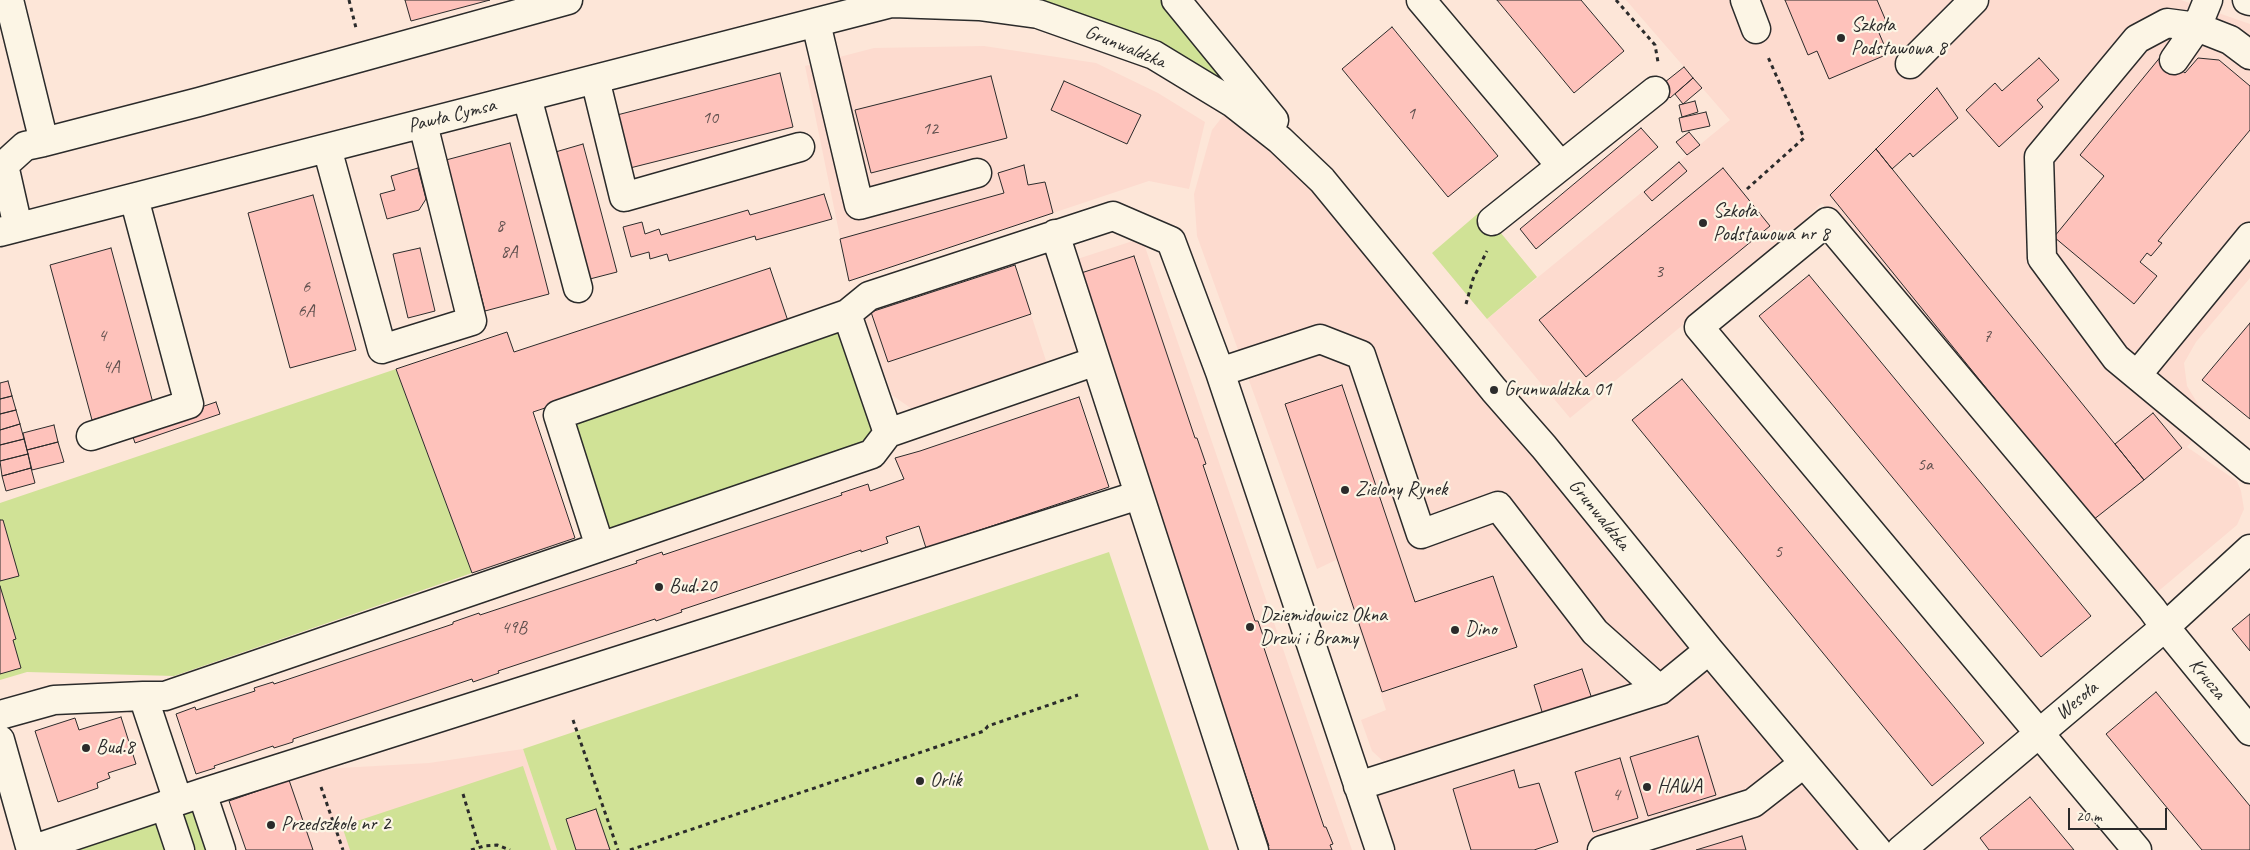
<!DOCTYPE html>
<html>
<head>
<meta charset="utf-8">
<style>
	body { margin:0 }
	#map { position:relative; width:2250px; height:850px; overflow:hidden; background:#fde6d8; font-family:Caveat,sans-serif }
	canvas { display:block }
	.scale { position:absolute; left:2068px; top:808px; width:99px; height:22px; box-sizing:border-box; border:2px solid #2b2b2b; border-top:0; padding-left:6px; font-size:15px; line-height:18px; white-space:nowrap; color:#2b2b2b; -webkit-text-stroke:4px #fcf5e5; paint-order:stroke }
</style>
</head>
<body>
<div id="map">
<canvas width="2250" height="850"></canvas>
<div class="scale">20 m</div>
</div>
<script>
const context = document.querySelector('canvas').getContext('2d');
context.lineJoin = 'round';
function fillPath(path, color) {
  context.fillStyle = color;
  context.fill(path, 'evenodd');
}
function poly(rows) {
  const path = new Path2D();
  for (const r of rows) {
    path.moveTo(r[0], r[1]);
    for (let i = 2; i < r.length; i += 2) path.lineTo(r[i], r[i + 1]);
  }
  return path;
}
function strokePath(path, color, width, dash) {
  context.strokeStyle = color;
  context.lineWidth = width;
  context.lineCap = dash ? 'butt' : 'round';
  context.setLineDash(dash || []);
  context.stroke(path);
}
function drawText(font, color, halo, rows, align = 'center') {
  context.font = font + ' Caveat,sans-serif';
  context.lineWidth = 4.5;
  context.setLineDash([]);
  context.textBaseline = 'middle';
  context.strokeStyle = halo;
  context.fillStyle = color;
  for (const [text, x, y, turn = 0] of rows) {
    context.save();
    context.translate(x, y);
    context.rotate((+turn || 0) * Math.PI / 180);
    context.textAlign = isNaN(turn) ? turn : align;
    if (halo) context.strokeText(text, 0, 0);
    context.fillText(text, 0, 0);
    context.restore();
  }
}
fillPath(poly([
	[1626,0,2181,0,2250,24,2250,278,2196,342,2184,363,2187,386,2198,404,2213,417,2187,447,2237,481,2241,491,2244,509,2237,525,2155,594,1822,203,1781,244,1570,418,1487,319,1730,120],
	[984,46,1096,63,1158,93,1205,122,1189,189,1149,181,849,281,805,66,874,48],
	[1233,103,1280,140,1877,850,1380,850,1358,786,1408,769,1384,762,1372,751,1361,720,1386,710,1336,560,1317,569,1197,236,1194,194,1212,130],
	[1142,238,1352,850,1254,850,1065,263],
	[1015,265,1049,370,919,414,892,395,863,315],
	[523,749,557,850,246,850,229,801,322,769,429,763]
]), '#fddbcf');
fillPath(poly([
	[903,0,1176,0,1322,180,1233,103,1038,14],
	[1482,210,1537,277,1487,319,1432,253],
	[847,314,888,433,596,533,558,415],
	[396,369,472,573,174,676,27,672,0,680,0,503],
	[1109,552,1209,850,557,850,523,749],
	[523,766,551,850,350,850,342,826],
	[202,793,221,850,31,850]
]), '#d0e296');
const building = poly([
	[405,0,490,0,411,21,405,0],
	[1497,0,1581,0,1624,51,1574,93,1497,0],
	[1785,0,1877,0,1886,21,1876,26,1888,54,1829,79,1817,51,1808,55,1785,0],
	[1392,27,1498,156,1448,197,1342,69,1392,27],
	[2162,55,2185,73,2198,58,2219,60,2250,86,2250,130,2158,241,2162,243,2151,256,2147,253,2140,262,2157,276,2134,304,2054,237,2104,176,2080,155,2162,55],
	[2039,58,2059,80,2037,100,2043,107,1999,147,1966,110,1995,83,2002,91,2039,58],
	[1684,67,1693,78,1670,98,1660,86,1684,67],
	[780,73,793,127,630,168,617,115,780,73],
	[991,76,1007,138,871,173,855,110,991,76],
	[1693,78,1702,88,1683,104,1675,94,1693,78],
	[1064,81,1141,115,1127,144,1051,110,1064,81],
	[1937,88,1958,118,1913,157,1910,153,1892,169,1876,149,1937,88],
	[1695,101,1698,112,1682,117,1679,105,1695,101],
	[1706,112,1710,126,1682,132,1679,118,1706,112],
	[1641,128,1658,147,1536,249,1520,229,1641,128],
	[1689,132,1700,145,1687,155,1676,142,1689,132],
	[510,143,549,294,485,311,446,160,510,143],
	[583,144,617,272,586,280,552,153,583,144],
	[1876,149,2144,480,2093,520,1830,195,1876,149],
	[1679,162,1687,171,1652,201,1644,192,1679,162],
	[1024,165,1028,185,1045,182,1053,213,849,281,840,239,1004,193,998,173,1024,165],
	[418,168,426,199,419,210,387,219,380,194,395,190,391,176,418,168],
	[1723,168,1770,226,1586,377,1539,320,1723,168],
	[824,194,832,219,756,240,755,236,669,261,667,254,650,259,649,252,631,257,623,227,642,222,645,234,659,229,661,235,748,210,750,215,824,194],
	[313,195,356,350,290,368,248,213,313,195],
	[111,248,153,403,92,420,50,265,111,248],
	[420,248,435,311,408,318,393,254,420,248],
	[1134,256,1195,438,1197,438,1206,464,1203,465,1255,621,1258,621,1267,647,1264,648,1324,827,1326,827,1333,844,1330,845,1332,850,1268,850,1266,846,1269,846,1078,274,1134,256],
	[1015,265,1031,314,888,362,871,312,1015,265],
	[770,268,790,327,533,412,575,538,472,573,396,369,507,332,514,352,770,268],
	[1809,275,2091,616,2041,657,1759,316,1809,275],
	[2250,323,2250,419,2202,380,2250,323],
	[1682,379,1984,743,1932,786,1632,420,1682,379],
	[8,381,12,396,0,399,0,383,8,381],
	[1342,385,1415,602,1493,576,1517,647,1382,692,1285,404,1342,385],
	[12,396,16,410,0,414,0,399,12,396],
	[1079,397,1109,487,926,548,919,526,886,537,888,543,861,552,861,550,681,610,682,612,656,621,655,619,498,671,499,673,473,682,472,679,293,739,293,742,274,748,273,746,214,766,215,768,196,774,176,714,195,707,196,710,255,691,254,688,273,682,274,684,453,624,453,622,479,613,480,615,637,563,636,561,662,552,663,555,842,495,841,493,868,484,870,491,904,479,895,458,920,451,1079,397],
	[216,402,220,414,135,443,131,431,216,402],
	[16,410,20,424,0,430,0,414,16,410],
	[2153,413,2182,448,2144,480,2115,444,2153,413],
	[20,424,24,439,0,445,0,430,20,424],
	[54,425,58,442,27,450,23,433,54,425],
	[24,439,28,454,0,461,0,445,24,439],
	[58,442,64,462,32,470,27,450,58,442],
	[28,454,31,468,2,476,0,461,28,454],
	[31,468,35,483,6,491,2,476,31,468],
	[0,520,3,520,19,576,0,581,0,520],
	[0,586,16,639,13,640,21,668,0,674,0,586],
	[2250,614,2250,651,2232,629,2250,614],
	[1582,669,1592,699,1543,715,1534,685,1582,669],
	[2156,692,2250,806,2250,850,2202,850,2106,734,2156,692],
	[121,717,136,764,108,773,110,778,97,783,98,788,58,802,35,731,75,718,79,730,121,717],
	[1698,736,1716,795,1648,816,1630,757,1698,736],
	[1620,758,1638,818,1593,832,1575,772,1620,758],
	[1514,770,1519,788,1539,783,1558,842,1534,850,1471,850,1453,789,1514,770],
	[289,780,313,850,246,850,229,801,289,780],
	[2030,797,2074,850,1989,850,1980,838,2030,797],
	[596,809,610,850,576,850,566,819,596,809],
	[1742,836,1746,850,1696,850,1742,836]
]);
fillPath(building, '#fec2bb');
strokePath(building, '#2b2b2b', 1);
const minor = poly([
	[9,0,44,142,25,146,4,165,18,227],
	[1176,0,1274,120],
	[1421,0,1561,166],
	[1745,0,1756,29],
	[2247,0,2250,1],
	[893,3,979,6,1038,14,1154,55,1233,103,1280,140,1322,180,1494,390,1544,447,1709,650,1877,850],
	[816,23,859,205,977,173],
	[2250,55,2230,40,2197,27,2167,23,2137,39,2039,157,2042,258,2116,358,2250,469],
	[2174,60,2197,27,2208,0],
	[1910,64,1974,0],
	[595,79,624,197,800,147],
	[527,97,578,288],
	[44,142,199,102,568,0],
	[327,148,382,349,472,321,423,124],
	[1492,221,1655,91],
	[0,232,903,0],
	[1055,234,1254,850],
	[847,314,888,433],
	[1220,372,1320,339,1361,355,1421,534,1498,506,1595,632,1660,690],
	[2137,375,2250,237],
	[91,436,189,404,134,198],
	[600,547,558,415,847,314,869,296,1113,216,1171,241,1220,372,1380,850],
	[143,696,165,696,872,454,888,433,1096,361],
	[0,715,54,700,143,696,178,801],
	[0,740,31,850],
	[1358,786,1660,690,1709,650],
	[202,793,221,850],
	[165,805,180,850],
	[31,850,202,793,1139,495],
	[1602,850,1753,803,1803,764],
	[1901,850,2165,627,2250,549],
	[2137,850,1699,327,1827,222,2152,609,2165,627,2250,731]
]);
strokePath(minor, '#2b2b2b', 31);
strokePath(poly([
	[349,0,356,28],
	[1616,0,1655,45,1658,62],
	[1747,189,1804,138,1768,57],
	[1466,304,1473,279,1487,251],
	[573,720,618,850],
	[321,787,343,850],
	[463,794,479,847],
	[471,850,484,846,497,845,510,850],
	[630,850,984,731,988,726,1078,695]
]), '#2b2b2b', 3, [4, 4]);
strokePath(minor, '#fcf5e5', 28);
for (const [x, y, r, color] of [
	[1841,38,5,"#2b2b2b"],
	[1703,223,5,"#2b2b2b"],
	[1494,390,5,"#2b2b2b"],
	[1345,490,5,"#2b2b2b"],
	[659,587,5,"#2b2b2b"],
	[1250,627,5,"#2b2b2b"],
	[1455,630,5,"#2b2b2b"],
	[86,748,5,"#2b2b2b"],
	[920,781,5,"#2b2b2b"],
	[1647,787,5,"#2b2b2b"],
	[271,825,5,"#2b2b2b"]
]) {
  const dot = new Path2D();
  dot.arc(x, y, r, 0, 2 * Math.PI);
  context.fillStyle = color;
  context.fill(dot);
  strokePath(dot, '#fcf5e5', 2);
}
drawText('18px', '#60514f', null, [
	["1",1411,114],
	["10",710,118],
	["12",930,129],
	["8",500,226],
	["8A",509,252],
	["3",1659,272],
	["6",306,287],
	["6A",306,311],
	["4",102,336],
	["7",1987,337],
	["4A",111,367],
	["5a",1925,465],
	["5",1778,552],
	["49B",514,628],
	["4",1616,795]
]);
drawText('20px', '#2b2b2b', '#fcf5e5', [
	["Szkoła",1851,26],
	["Podstawowa 8",1851,49],
	["Szkoła",1713,212],
	["Podstawowa nr 8",1713,235],
	["Grunwaldzka 01",1504,390],
	["Zielony Rynek",1355,490],
	["Bud.20",669,587],
	["Dziemidowicz Okna",1260,616],
	["Drzwi i Bramy",1260,639],
	["Dino",1465,630],
	["Bud.8",96,748],
	["Orlik",930,781],
	["HAWA",1657,787],
	["Przedszkole nr 2",281,825]
], 'left');
drawText('20px', '#2b2b2b', '#fcf5e5', [
	["Grunwaldzka",1125,47,22],
	["Pawła Cymsa",452,116,-14],
	["Grunwaldzka",1599,515,51],
	["Krucza",2207,679,51],
	["Wesoła",2077,701,-40]
]);
</script>
</body>
</html>
